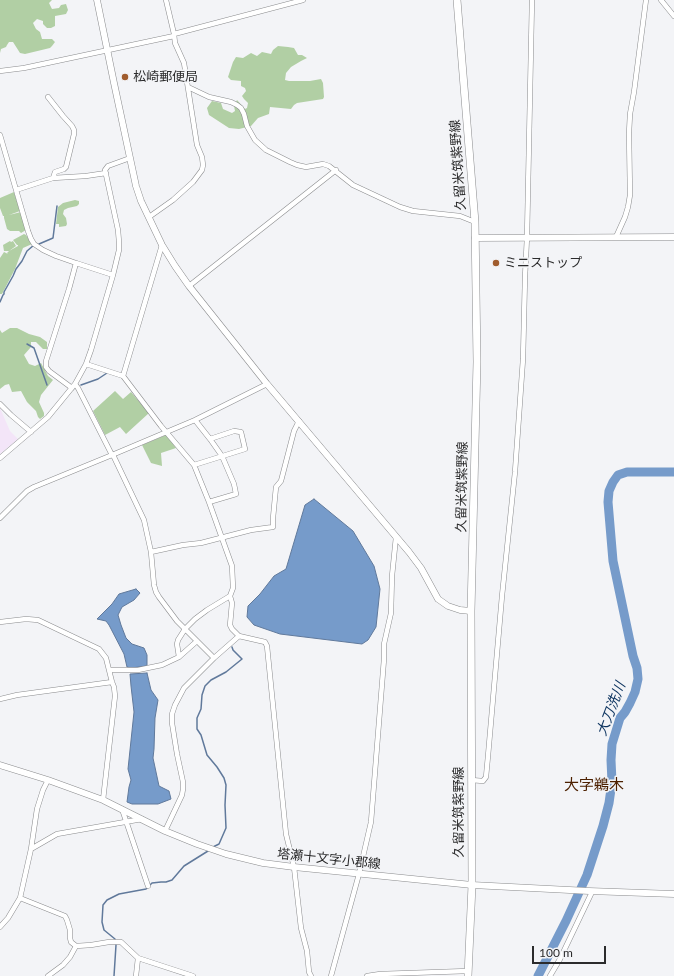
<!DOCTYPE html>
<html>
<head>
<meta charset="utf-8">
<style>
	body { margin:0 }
	#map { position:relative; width:674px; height:976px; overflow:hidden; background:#f3f4f7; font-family:Lato,sans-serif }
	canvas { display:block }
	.scale { position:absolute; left:532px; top:946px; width:74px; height:18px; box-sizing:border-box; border:2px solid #2b2b2c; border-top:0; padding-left:5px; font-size:12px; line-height:14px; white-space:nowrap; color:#2b2b2c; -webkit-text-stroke:3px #f3f4f7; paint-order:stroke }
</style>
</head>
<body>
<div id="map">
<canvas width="674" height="976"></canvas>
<div class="scale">100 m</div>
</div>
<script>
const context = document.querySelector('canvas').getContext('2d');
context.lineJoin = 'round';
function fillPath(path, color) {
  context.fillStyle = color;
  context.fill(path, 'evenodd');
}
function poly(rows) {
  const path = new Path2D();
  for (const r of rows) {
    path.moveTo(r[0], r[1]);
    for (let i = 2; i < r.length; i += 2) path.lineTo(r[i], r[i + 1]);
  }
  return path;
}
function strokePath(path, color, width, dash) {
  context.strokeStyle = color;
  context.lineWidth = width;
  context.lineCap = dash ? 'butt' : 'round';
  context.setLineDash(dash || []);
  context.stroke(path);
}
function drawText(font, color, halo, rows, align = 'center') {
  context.font = font + ' Lato,"Noto Sans JP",sans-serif';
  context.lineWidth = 3;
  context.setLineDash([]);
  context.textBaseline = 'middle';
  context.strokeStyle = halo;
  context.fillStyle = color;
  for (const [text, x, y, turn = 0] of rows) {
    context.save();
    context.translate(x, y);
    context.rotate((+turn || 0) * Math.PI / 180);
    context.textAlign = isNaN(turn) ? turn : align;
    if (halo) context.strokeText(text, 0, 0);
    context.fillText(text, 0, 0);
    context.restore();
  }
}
fillPath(poly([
	[0,408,10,431,18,439,0,454]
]), '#f3e5f8');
fillPath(poly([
	[0,0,52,0,49,3,52,9,59,8,61,5,66,4,68,10,66,14,55,16,55,26,51,28,47,28,43,24,43,21,37,19,33,23,36,29,40,32,42,39,52,39,55,42,52,46,50,48,25,54,20,53,13,42,9,42,7,45,6,47,1,49,0,53],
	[278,46,288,47,294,48,298,55,302,55,307,58,301,61,291,67,286,73,285,80,289,81,310,81,321,79,323,83,324,97,323,99,297,103,294,105,291,109,270,107,269,114,258,118,251,126,239,129,229,128,209,115,207,108,212,101,221,103,223,109,232,113,235,111,234,106,237,100,245,109,247,108,248,103,244,99,242,96,246,91,245,88,241,86,241,81,231,80,228,77,233,62,236,57,243,58,251,53,257,56,262,52,271,54,273,50],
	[14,192,20,211,9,215,21,212,26,230,21,233,19,231,10,231,7,229,4,218,4,216,3,216,0,208,0,198],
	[75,200,79,201,79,204,77,206,68,208,64,210,63,214,66,218,67,224,66,226,59,227,59,224,56,224,58,207,63,203],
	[24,234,26,235,32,244,23,248,15,269,2,294,0,294,0,258,4,252,8,254,7,253,9,251,4,251,3,245,10,241,11,242,13,241,16,246,9,251,18,246,18,245,17,245,13,240],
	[10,328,17,328,29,334,40,337,47,342,47,349,43,349,36,342,31,342,31,347,24,355,29,364,35,366,41,363,48,376,53,380,41,395,39,402,44,413,44,416,40,419,38,417,36,411,27,402,21,391,12,392,9,384,5,385,0,389,0,330,2,333],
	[115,391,123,399,131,392,149,413,126,434,120,427,105,435,93,411],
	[166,435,176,448,161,453,162,466,151,463,142,445]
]), '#b1cfa4');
const water = poly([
	[314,499,353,531,374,566,380,589,376,627,368,640,362,644,280,634,254,625,247,617,248,606,260,594,274,576,286,569,305,505,314,499],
	[136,589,140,593,134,600,122,607,118,615,121,625,126,638,132,644,144,648,147,655,147,666,131,668,127,667,124,654,109,625,106,621,97,619,112,604,119,594,136,589],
	[147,673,151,690,158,700,155,718,154,749,153,758,159,786,169,791,171,799,158,804,132,804,127,802,129,787,131,780,128,769,134,712,131,686,130,674,147,673]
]);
fillPath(water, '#769bca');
strokePath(water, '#60799b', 1);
strokePath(poly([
	[39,244,53,238,57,206],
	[0,302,3,295,4,294,4,292,13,276,16,269,22,261,27,251,34,245],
	[27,344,34,348,47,385],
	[81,385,98,379,107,373],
	[213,847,219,844,226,828,225,805,226,785,224,778,217,767,207,755,201,735,197,729,197,718,201,709,202,695,205,686,211,680,226,672,242,659,233,650,232,647],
	[114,976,116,945,115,939,104,930,102,922,103,905,107,900,119,894,146,889,152,883,161,882,166,882,172,880,184,866,208,851]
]), '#60799b', 1.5);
strokePath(poly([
	[538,976,566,921,587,875,603,826,609,803,612,782,611,760,612,744,620,718,625,712,630,703,635,692,638,679,637,668,633,656,613,561,608,502,609,491,613,482,618,475,627,472,674,472]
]), '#769bca', 9);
const street = poly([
	[661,0,674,16],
	[174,34,303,0],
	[0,71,24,68,174,36],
	[188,87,209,97,231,102,237,105,241,108,244,114,247,126,255,140,266,150,290,162,297,165,306,167,323,164,329,166,353,185,400,207,413,211,460,216,475,222],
	[0,135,28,231,31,239,34,244,43,250,56,256,76,263,113,275],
	[53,178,86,176,106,173],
	[16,190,53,178,55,172,64,169,66,167,74,134,74,130,72,126,63,116,48,97],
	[149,217,173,200,193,182,202,170,203,165,202,157,197,145,184,63,175,43,174,34,166,0],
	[616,237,625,217,628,207,630,195,629,133,630,114,634,92,646,0],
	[189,286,336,170],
	[86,364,123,376,161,426,194,465,209,502,232,566,233,588,230,596,207,610,195,619,185,629,178,640,177,644,179,657],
	[123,376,162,245],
	[75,384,78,388,112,455,114,457,144,520,151,552,154,585,156,592,159,597,177,621,214,658],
	[72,388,49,371,46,367,46,361,69,289,76,263],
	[0,404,11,415,31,432],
	[195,420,210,439,222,456,234,484,236,494,209,502],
	[0,458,48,417,75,384,86,364,91,350,113,275,119,250,119,242,118,230,105,170,108,166,130,158],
	[194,465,245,449,241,432,234,431,210,439],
	[0,518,27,491,34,487,112,455,195,420,267,384],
	[151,552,183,545,201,543,251,530,273,527,273,518,276,487,281,481,294,431,299,421],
	[230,596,232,603,230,625,232,629,239,636,265,642,267,646,286,834,294,867,301,928,307,951,309,972,311,976],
	[0,622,26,619,38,620,99,649,106,658,112,682,114,687,115,696,103,800],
	[109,670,138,670,162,665,179,657,197,641],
	[0,699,17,695,112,682],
	[471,780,483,781,486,777,488,756,502,596,515,472,523,359,525,277,527,237,532,0],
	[122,809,148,886],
	[165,831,182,795,183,789,183,782,177,754,172,723,172,714,175,705,184,688,214,658,239,636],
	[31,849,57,834,142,819],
	[20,898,65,916,67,920,70,930,70,938,71,942,76,946,91,945,109,942,121,942,138,958,193,976],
	[0,927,8,918,20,898,31,849,37,809,43,790,48,780],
	[48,976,63,965,70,957,76,946],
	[136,976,138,958],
	[331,976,359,874,371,822,384,659,384,644,391,613,392,576,396,537],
	[367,976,380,974,468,971],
	[550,976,560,959,592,892]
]);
const secondary = poly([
	[97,0,114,83,136,186,141,201,162,245,175,266,189,286,267,384,409,552,421,568,438,599,448,606,460,610,471,611],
	[475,238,674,237],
	[0,765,48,780,103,800,165,831,197,844,226,854,263,863,294,867,472,885,589,891,674,894]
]);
const primary = poly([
	[457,0,475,222,477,362,471,611,472,885,468,976]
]);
strokePath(street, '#8a8b8d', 5.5);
strokePath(secondary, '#8a8b8d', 7);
strokePath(primary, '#8a8b8d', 8);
strokePath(street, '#fff', 4.5);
strokePath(secondary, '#fff', 6);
strokePath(primary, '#fff', 7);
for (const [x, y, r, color] of [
	[125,77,4,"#a05c2e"],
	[496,263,4,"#a05c2e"]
]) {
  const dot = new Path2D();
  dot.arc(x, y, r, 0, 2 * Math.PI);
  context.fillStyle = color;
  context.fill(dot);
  strokePath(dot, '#f3f4f7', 1.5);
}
drawText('13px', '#2b2b2c', '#f3f4f7', [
	["松崎郵便局",133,77],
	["ミニストップ",504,263]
], 'left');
drawText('13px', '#2b2b2c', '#f3f4f7', [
	["久留米筑紫野線",458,165,-94],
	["久留米筑紫野線",462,487,-89],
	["久留米筑紫野線",459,812,-90],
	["塔瀬十文字小郡線",329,859,6]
]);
drawText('italic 14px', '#0c335f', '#f3f4f7', [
	["大刀洗川",611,709,-69]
]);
drawText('15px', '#4c2000', '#f3f4f7', [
	["大字鵜木",594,785]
]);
</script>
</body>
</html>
